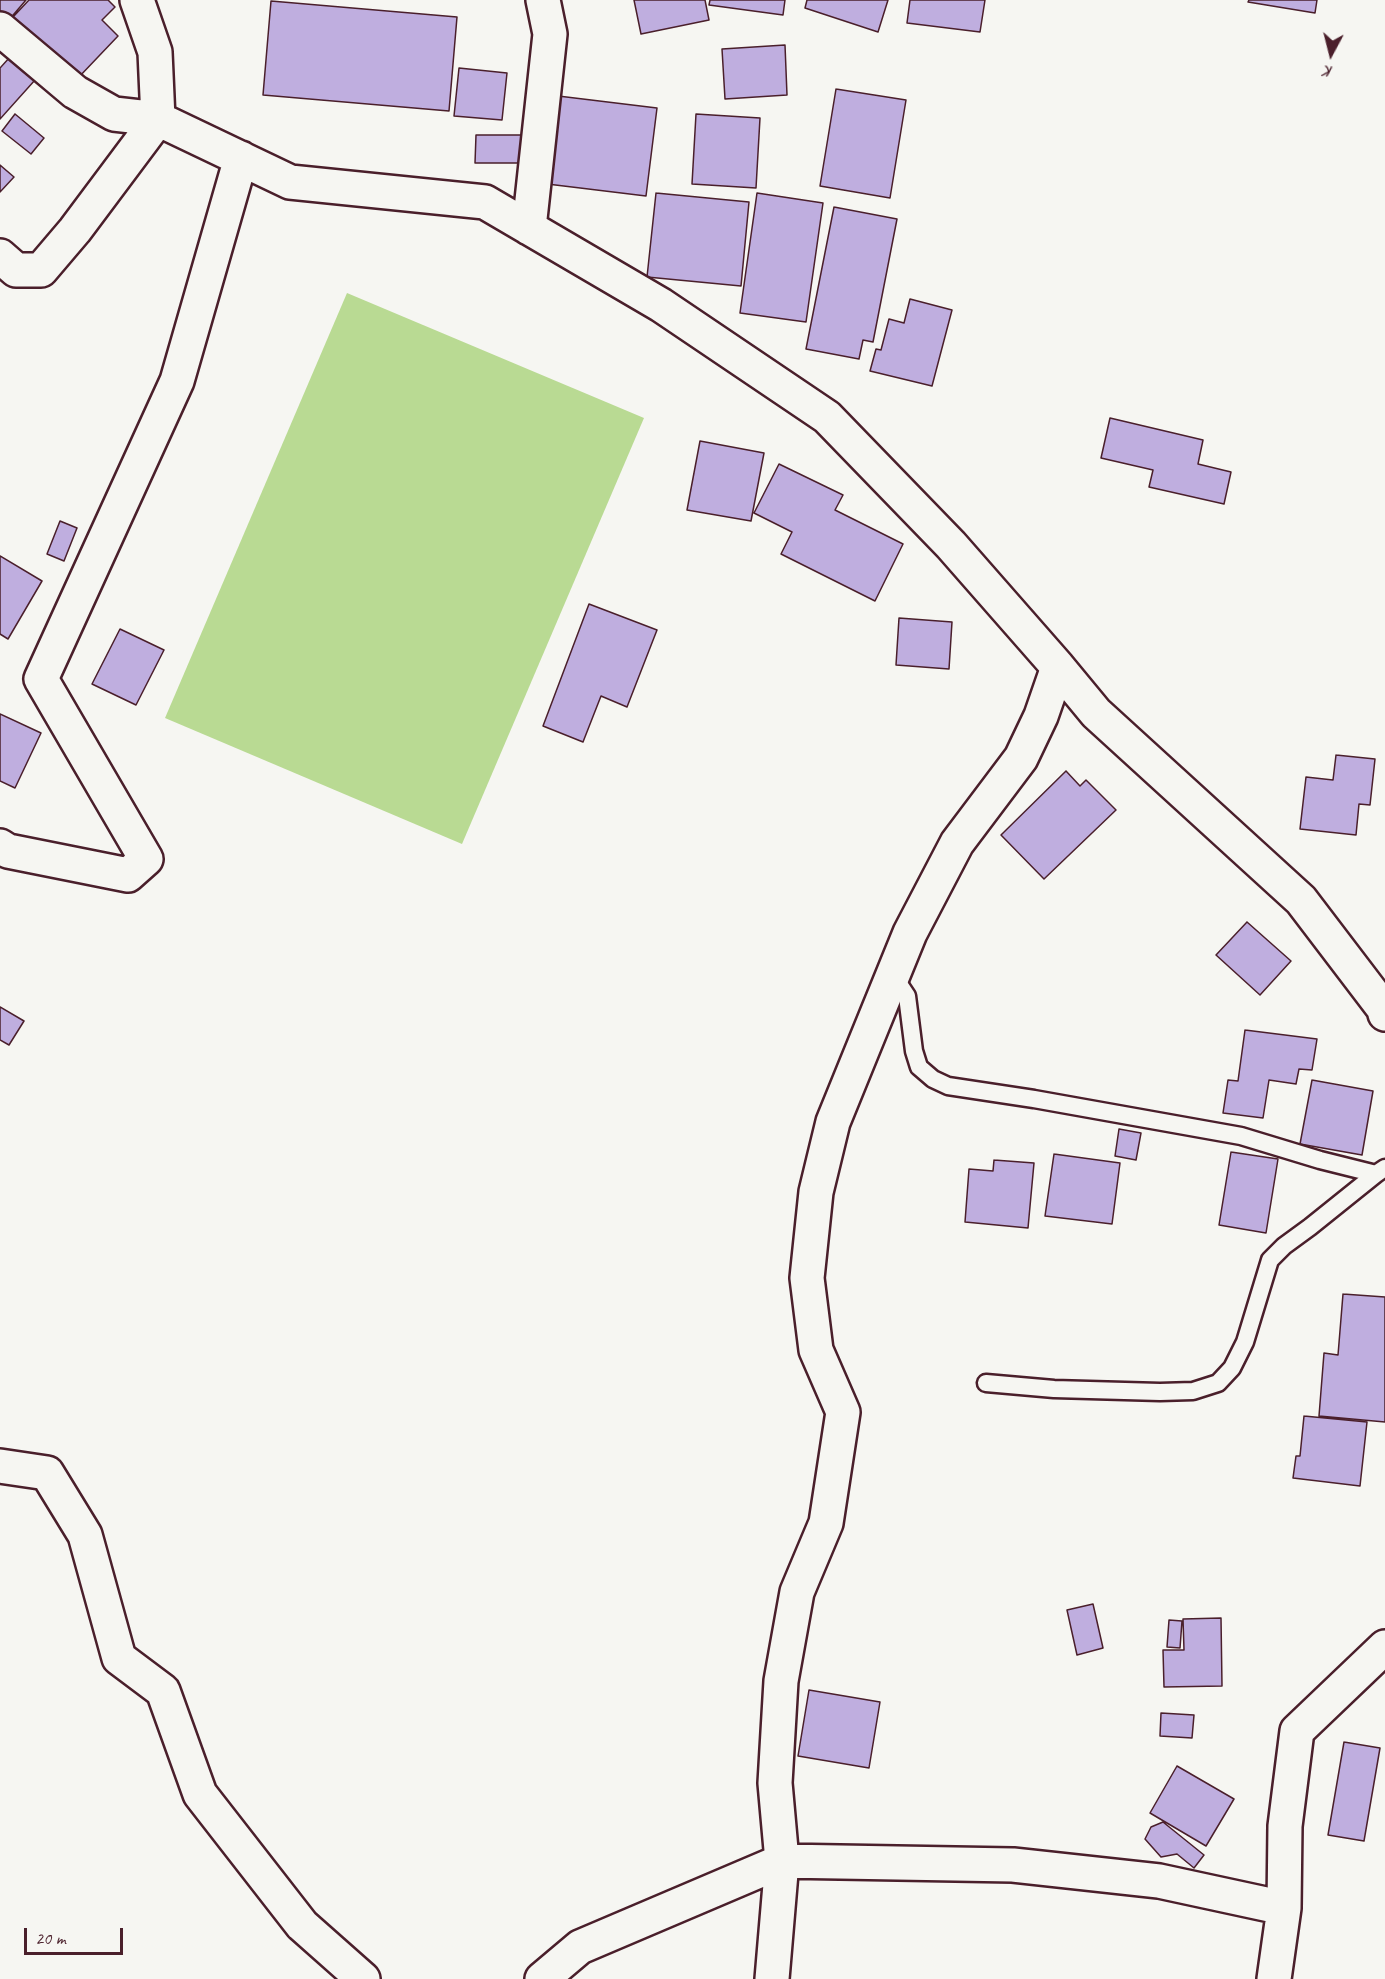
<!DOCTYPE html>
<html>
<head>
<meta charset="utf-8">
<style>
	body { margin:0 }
	#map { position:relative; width:1385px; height:1979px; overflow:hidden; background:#f6f6f2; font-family:Caveat,sans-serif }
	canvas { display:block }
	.north { position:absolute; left:1301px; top:24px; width:60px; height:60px; -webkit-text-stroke:4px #f6f6f2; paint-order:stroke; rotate:187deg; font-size:16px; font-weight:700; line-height:24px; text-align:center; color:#4a1f2b }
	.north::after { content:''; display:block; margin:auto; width:21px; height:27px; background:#4a1f2b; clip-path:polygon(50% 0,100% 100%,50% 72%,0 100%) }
	.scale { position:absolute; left:24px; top:1928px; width:99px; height:27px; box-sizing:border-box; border:3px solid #4a1f2b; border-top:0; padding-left:8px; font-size:18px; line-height:21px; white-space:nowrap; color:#4a1f2b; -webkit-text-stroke:4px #f6f6f2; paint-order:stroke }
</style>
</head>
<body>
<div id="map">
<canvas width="1385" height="1979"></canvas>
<div class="north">K</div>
<div class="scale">20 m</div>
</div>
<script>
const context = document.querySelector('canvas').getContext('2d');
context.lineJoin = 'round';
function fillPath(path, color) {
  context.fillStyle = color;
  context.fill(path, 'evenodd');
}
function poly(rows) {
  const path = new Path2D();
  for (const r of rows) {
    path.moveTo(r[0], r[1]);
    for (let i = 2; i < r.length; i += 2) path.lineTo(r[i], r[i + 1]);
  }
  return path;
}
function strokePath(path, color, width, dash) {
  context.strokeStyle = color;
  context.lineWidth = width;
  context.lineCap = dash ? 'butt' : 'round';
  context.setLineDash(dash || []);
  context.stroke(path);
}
fillPath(poly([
	[347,293,644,418,462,844,165,718]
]), '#b9da93');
const building = poly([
	[0,0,26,0,8,21,0,14,0,0],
	[29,0,108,0,115,7,102,20,118,36,78,78,13,17,29,0],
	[634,0,705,0,709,20,641,34,634,0],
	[710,0,785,0,783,15,709,5,710,0],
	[807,0,888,0,878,32,805,8,807,0],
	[910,0,985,0,980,32,907,23,910,0],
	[1249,0,1317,0,1315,13,1248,2,1249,0],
	[271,1,457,17,449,111,263,95,271,1],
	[785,45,787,95,725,99,722,49,785,45],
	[10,57,35,80,0,119,0,68,10,57],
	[459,68,507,73,502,120,454,116,459,68],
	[836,89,906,100,890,198,820,186,836,89],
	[550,95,657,108,646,196,539,183,550,95],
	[15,114,44,138,31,154,2,131,15,114],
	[696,114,760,118,756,188,692,184,696,114],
	[476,135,526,135,525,163,475,163,476,135],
	[0,165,14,177,0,192,0,165],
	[656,193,749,202,741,286,647,277,656,193],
	[757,193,823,203,806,322,740,313,757,193],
	[834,207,897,219,873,342,863,340,859,359,806,349,834,207],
	[910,299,952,310,932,386,870,371,876,349,881,350,889,319,904,323,910,299],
	[1110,418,1203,440,1198,464,1231,472,1224,504,1149,487,1153,470,1101,458,1110,418],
	[700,441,764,453,751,521,687,510,700,441],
	[779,464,843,495,835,510,903,544,875,601,781,554,792,532,754,513,779,464],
	[60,521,77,528,64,561,47,554,60,521],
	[0,556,42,581,8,639,0,634,0,556],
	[589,604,657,630,627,707,601,696,583,742,543,726,589,604],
	[899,618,952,622,949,669,896,665,899,618],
	[120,629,164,650,136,705,92,684,120,629],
	[0,714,41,733,15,788,0,781,0,714],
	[1336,755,1375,759,1370,805,1359,804,1356,835,1300,829,1306,777,1333,780,1336,755],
	[1066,771,1080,786,1086,780,1116,810,1044,879,1001,835,1066,771],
	[1247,922,1291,961,1260,995,1216,955,1247,922],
	[0,1007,24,1021,9,1045,0,1040,0,1007],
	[1245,1030,1317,1039,1312,1070,1299,1069,1296,1084,1269,1080,1263,1118,1223,1113,1228,1080,1238,1081,1245,1030],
	[1312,1080,1373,1091,1362,1155,1300,1144,1312,1080],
	[1119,1129,1141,1133,1136,1160,1115,1156,1119,1129],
	[1231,1152,1278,1159,1266,1233,1219,1225,1231,1152],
	[1054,1154,1120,1163,1112,1224,1045,1216,1054,1154],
	[994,1160,1034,1163,1028,1228,965,1222,969,1169,993,1171,994,1160],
	[1343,1294,1385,1297,1385,1422,1319,1416,1324,1353,1338,1355,1343,1294],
	[1304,1416,1367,1422,1360,1486,1293,1478,1296,1456,1300,1456,1304,1416],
	[1093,1604,1103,1648,1077,1655,1067,1610,1093,1604],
	[1221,1618,1222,1686,1164,1687,1163,1650,1184,1650,1183,1619,1221,1618],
	[1169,1620,1182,1621,1180,1648,1167,1647,1169,1620],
	[809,1690,880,1702,869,1768,798,1756,809,1690],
	[1161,1713,1194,1715,1192,1738,1160,1736,1161,1713],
	[1344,1742,1380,1748,1364,1841,1328,1835,1344,1742],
	[1177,1766,1234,1799,1206,1846,1150,1813,1177,1766],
	[1163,1822,1204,1855,1194,1868,1177,1854,1161,1857,1145,1839,1151,1827,1163,1822]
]);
fillPath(building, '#bfaedf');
strokePath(building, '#4a1f2b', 1.5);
const lane = poly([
	[893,975,907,996,914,1051,919,1067,933,1079,948,1086,1034,1099,1241,1136,1320,1160,1376,1174,1385,1168],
	[986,1383,1054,1389,1160,1392,1193,1391,1218,1383,1232,1368,1245,1342,1270,1260,1284,1246,1310,1227,1376,1174]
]);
const street = poly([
	[137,0,155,52,158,119,290,182,485,202,661,305,827,417,951,545,1058,667,1096,713,1301,900,1384,1009,1385,1014],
	[0,29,75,92,114,114,158,119],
	[529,228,550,34,543,0],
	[0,256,16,270,41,270,75,230,158,119],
	[0,846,8,851,128,875,146,859,41,679,177,381,241,158],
	[0,1466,47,1473,85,1535,119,1658,163,1691,200,1794,302,1925,363,1979],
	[542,1979,580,1947,782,1861,1013,1865,1159,1881,1284,1908],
	[772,1979,782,1861,775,1783,781,1681,797,1592,826,1523,843,1412,816,1350,807,1278,816,1192,833,1122,910,933,957,843,1021,758,1041,716,1058,667],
	[1274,1979,1284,1908,1285,1826,1297,1731,1385,1647]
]);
strokePath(lane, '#4a1f2b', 21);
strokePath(street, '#4a1f2b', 38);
strokePath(lane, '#f6f6f2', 16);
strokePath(street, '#f6f6f2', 33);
</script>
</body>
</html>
